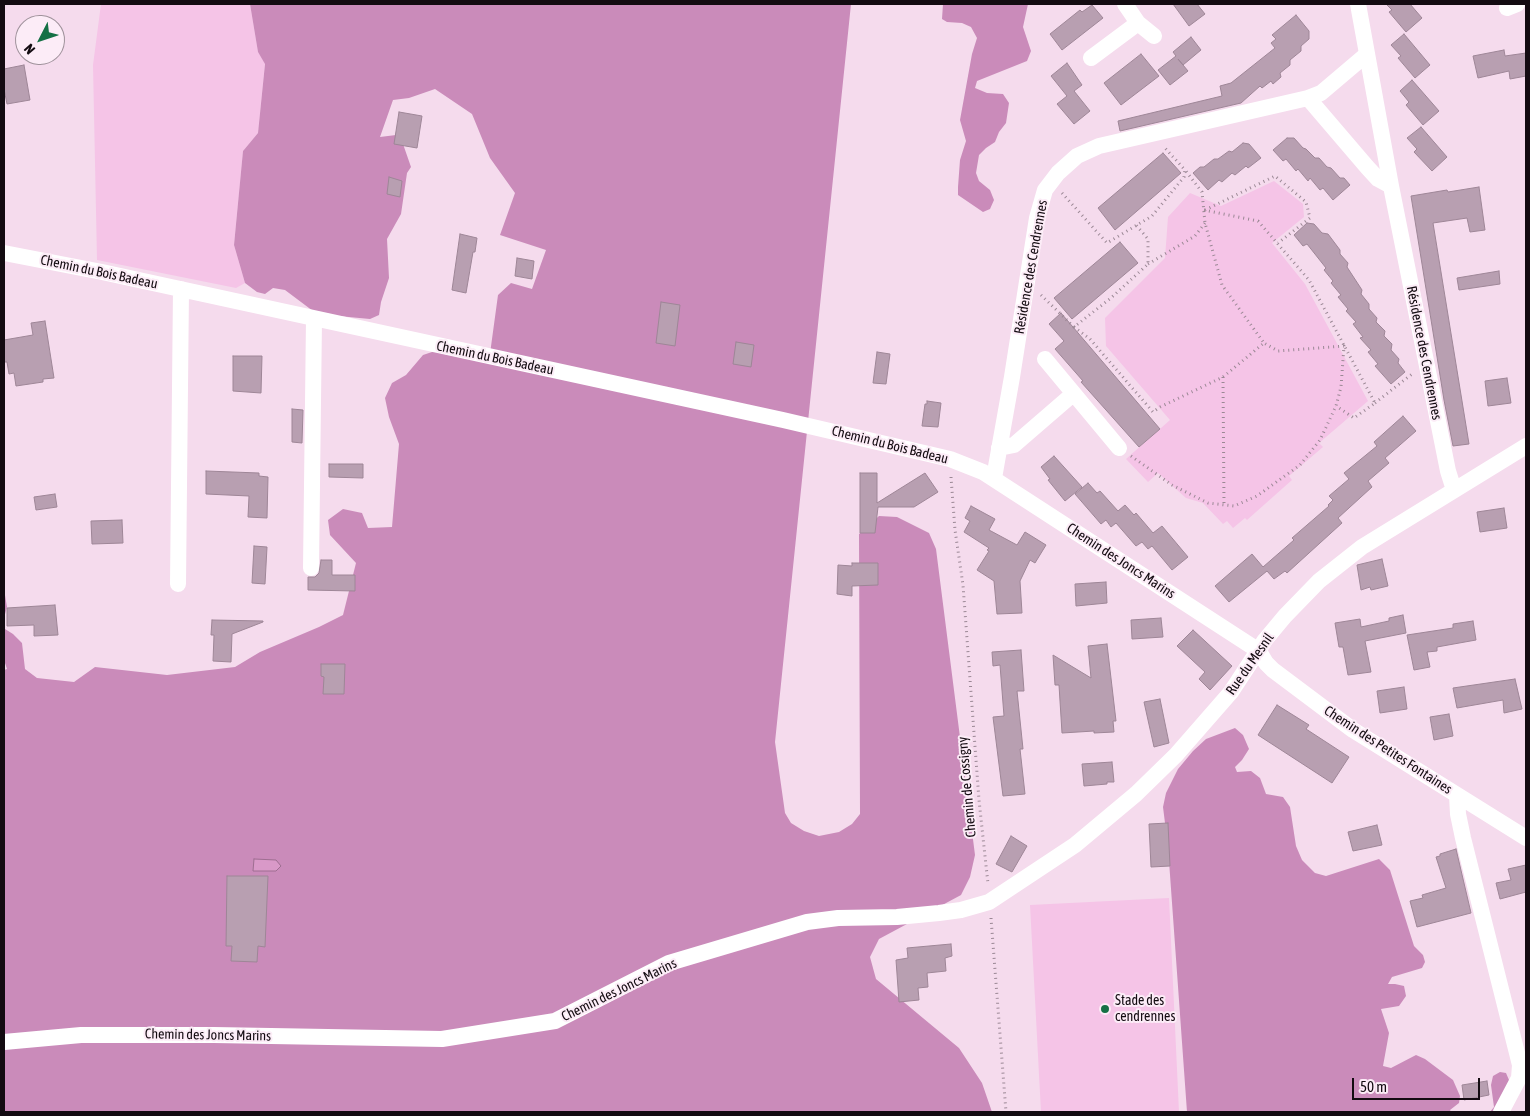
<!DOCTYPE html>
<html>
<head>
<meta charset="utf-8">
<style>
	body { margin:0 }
	#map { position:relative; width:1530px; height:1116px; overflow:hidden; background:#f5dbed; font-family:"Asap Condensed",sans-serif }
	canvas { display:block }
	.frame { position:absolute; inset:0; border:5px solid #130b11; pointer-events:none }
	.north { position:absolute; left:15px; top:15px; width:50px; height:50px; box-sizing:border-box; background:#fcecf7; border:1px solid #9f929b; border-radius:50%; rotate:229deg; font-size:14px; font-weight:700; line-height:20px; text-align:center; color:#130b11 }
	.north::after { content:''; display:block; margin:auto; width:18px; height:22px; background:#157045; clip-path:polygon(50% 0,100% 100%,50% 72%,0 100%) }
	.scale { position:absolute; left:1352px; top:1078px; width:128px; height:22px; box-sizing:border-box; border:2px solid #130b11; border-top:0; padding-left:6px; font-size:15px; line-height:18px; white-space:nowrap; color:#130b11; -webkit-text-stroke:4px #fcecf7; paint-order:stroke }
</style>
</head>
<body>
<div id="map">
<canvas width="1530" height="1116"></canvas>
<div class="frame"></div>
<div class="north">N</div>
<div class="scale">50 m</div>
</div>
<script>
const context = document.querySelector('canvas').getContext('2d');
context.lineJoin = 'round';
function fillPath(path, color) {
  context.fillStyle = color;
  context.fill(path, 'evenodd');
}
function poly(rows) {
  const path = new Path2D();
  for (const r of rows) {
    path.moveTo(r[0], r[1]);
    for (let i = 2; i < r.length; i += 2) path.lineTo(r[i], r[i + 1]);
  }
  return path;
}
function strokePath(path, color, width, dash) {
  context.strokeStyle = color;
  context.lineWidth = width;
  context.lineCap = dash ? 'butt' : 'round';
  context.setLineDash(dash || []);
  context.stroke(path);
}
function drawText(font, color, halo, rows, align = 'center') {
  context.font = font + ' "Asap Condensed",sans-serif';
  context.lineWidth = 4;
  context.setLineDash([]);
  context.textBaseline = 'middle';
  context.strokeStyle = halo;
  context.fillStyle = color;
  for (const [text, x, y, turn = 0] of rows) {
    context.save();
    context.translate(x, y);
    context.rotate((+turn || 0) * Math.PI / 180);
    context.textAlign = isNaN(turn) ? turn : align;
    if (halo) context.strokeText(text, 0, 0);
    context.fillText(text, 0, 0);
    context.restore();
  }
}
fillPath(poly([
	[101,4,250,4,258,52,265,63,258,133,243,151,234,245,245,283,236,288,97,260,93,65],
	[1274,181,1303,204,1304,217,1272,243,1305,284,1368,401,1319,443,1323,447,1289,476,1292,480,1247,520,1245,518,1233,528,1227,521,1223,524,1203,503,1186,498,1158,473,1148,482,1126,459,1170,420,1106,346,1105,318,1165,258,1168,217,1190,193,1221,206],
	[1169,898,1179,1112,1041,1112,1030,905]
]), '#f5c4e7');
fillPath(poly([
	[250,4,851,4,775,742,785,813,791,823,804,831,819,836,839,832,852,824,860,814,859,534,879,516,897,517,929,533,936,549,975,855,970,877,961,895,879,939,870,957,876,979,959,1048,982,1083,992,1112,4,1112,4,670,7,669,4,660,4,589,7,607,4,618,5,629,13,634,22,643,25,669,37,678,74,682,95,667,167,675,235,667,260,652,319,627,343,615,356,563,330,535,328,520,343,509,362,513,368,528,392,527,399,444,389,417,385,398,392,383,406,375,423,355,447,347,489,361,498,295,511,283,532,289,546,250,500,235,515,193,490,158,472,114,435,89,409,98,393,100,380,137,396,135,403,144,411,167,407,173,401,214,387,239,389,278,381,302,379,315,370,319,317,314,285,290,273,288,265,294,257,292,245,283,234,245,243,151,258,133,265,64,258,52],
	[943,4,1028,4,1023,27,1031,51,1027,61,977,81,975,88,987,93,1003,94,1009,103,1006,123,999,132,995,142,986,148,979,155,976,173,979,181,990,190,994,200,990,209,983,212,958,195,958,187,960,160,966,141,960,120,972,54,977,38,971,27,962,23,947,22,942,19],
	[1235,728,1243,735,1249,749,1242,760,1235,767,1237,772,1251,771,1260,778,1266,794,1283,797,1290,807,1296,846,1302,860,1315,873,1326,876,1379,859,1390,870,1414,946,1423,955,1425,962,1422,968,1392,977,1388,984,1395,984,1404,986,1406,996,1399,1006,1381,1009,1389,1033,1383,1066,1391,1068,1416,1055,1425,1059,1453,1080,1460,1096,1459,1103,1450,1110,1451,1112,1187,1112,1168,847,1163,807,1166,793,1178,769,1193,751,1206,739],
	[1500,1072,1506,1073,1509,1080,1507,1112,1490,1112,1494,1107,1491,1085,1493,1076]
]), '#ca8bba');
const water = poly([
	[254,859,276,860,281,866,276,871,253,871,254,859]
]);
fillPath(water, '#d999c8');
strokePath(water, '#9e6e91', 1);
const building = poly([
	[1173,4,1197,4,1205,14,1189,26,1173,4],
	[1386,4,1410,4,1422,18,1406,32,1389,12,1392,10,1386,4],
	[1092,5,1103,18,1062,50,1050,34,1080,10,1082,12,1092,5],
	[1296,15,1309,31,1309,39,1301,46,1301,51,1290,60,1290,65,1280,73,1281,77,1273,84,1271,81,1262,88,1260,86,1241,103,1120,131,1118,121,1222,96,1220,86,1231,83,1275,48,1271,43,1276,39,1272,35,1296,15],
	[1404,34,1430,65,1415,78,1398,58,1401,56,1391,45,1404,34],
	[1191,37,1201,50,1183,65,1178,59,1188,71,1170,85,1158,70,1176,56,1173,52,1191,37],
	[1504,50,1505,56,1526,53,1526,76,1510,79,1509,71,1478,78,1473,56,1504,50],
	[1141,54,1159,76,1121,105,1104,83,1141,54],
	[1067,63,1082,85,1074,91,1090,111,1074,124,1057,104,1067,96,1051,76,1067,63],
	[24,65,30,100,7,104,4,89,4,69,24,65],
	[1412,80,1439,111,1423,125,1406,105,1409,102,1400,91,1412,80],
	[399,112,422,116,417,148,394,144,399,112],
	[1421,127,1447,157,1432,171,1414,152,1417,149,1407,138,1421,127],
	[1287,138,1294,138,1303,148,1306,149,1315,158,1319,158,1327,167,1331,168,1340,178,1344,178,1350,185,1333,200,1323,188,1320,190,1310,178,1308,181,1298,169,1296,171,1286,159,1283,161,1273,150,1287,138],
	[1243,143,1249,144,1261,158,1248,168,1246,166,1235,175,1232,173,1222,182,1219,180,1208,190,1193,173,1200,167,1204,167,1214,159,1218,159,1229,151,1232,152,1243,143],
	[1163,153,1181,173,1115,230,1098,208,1163,153],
	[389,177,402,181,400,197,387,194,389,177],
	[1479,187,1485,230,1470,232,1467,218,1433,223,1469,444,1453,446,1444,400,1411,196,1447,190,1448,192,1479,187],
	[1307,223,1314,224,1322,233,1328,234,1340,250,1340,254,1348,263,1347,267,1362,290,1361,294,1369,304,1369,309,1377,318,1376,322,1385,331,1384,336,1392,344,1391,350,1399,359,1398,363,1405,372,1391,384,1375,366,1378,364,1368,352,1371,350,1360,338,1363,337,1353,324,1356,322,1346,311,1348,309,1338,297,1341,295,1331,283,1333,281,1324,270,1326,268,1307,244,1303,246,1294,235,1307,223],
	[460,234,477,238,475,252,473,252,466,293,452,290,460,234],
	[1120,242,1138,263,1072,319,1054,298,1120,242],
	[517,258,534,261,532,279,515,276,517,258],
	[1499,271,1500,284,1459,290,1457,278,1499,271],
	[661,302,680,305,675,346,656,343,661,302],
	[1061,313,1160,429,1139,447,1081,382,1083,381,1055,349,1064,341,1049,324,1061,313],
	[45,321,54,378,43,379,43,382,16,386,14,373,9,374,7,362,4,362,4,340,33,335,31,323,45,321],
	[736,342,754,345,751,367,733,364,736,342],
	[877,352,890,354,886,384,873,383,877,352],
	[233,356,262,356,261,393,233,391,233,356],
	[1507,378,1511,403,1488,406,1485,381,1507,378],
	[927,401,941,403,938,427,922,426,925,404,927,404,927,401],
	[292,409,303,410,302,443,292,442,292,409],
	[1403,416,1416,431,1385,458,1389,463,1368,481,1372,487,1338,518,1342,523,1287,573,1285,571,1274,579,1267,571,1229,602,1215,586,1252,554,1263,567,1294,540,1292,538,1329,506,1328,505,1333,500,1329,496,1349,479,1344,473,1377,446,1374,442,1403,416],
	[1054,456,1082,487,1065,501,1048,480,1050,479,1041,467,1054,456],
	[329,464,363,464,363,478,329,477,329,464],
	[206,471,259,473,259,476,268,477,267,518,248,517,249,496,206,494,206,471],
	[860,473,877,473,877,503,925,473,938,492,914,507,878,507,875,533,860,533,860,473],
	[1088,483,1097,493,1100,491,1118,511,1125,505,1134,515,1136,513,1153,533,1162,526,1188,557,1172,570,1152,546,1148,549,1142,542,1136,546,1116,523,1111,527,1106,520,1101,524,1075,494,1088,483],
	[55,494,57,507,36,510,34,497,55,494],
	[971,506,995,519,989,530,1017,545,1025,532,1046,545,1035,563,1030,560,1020,581,1022,613,997,614,994,581,977,570,989,551,987,550,989,548,964,532,970,521,965,518,971,506],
	[1504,508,1507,528,1480,532,1477,512,1504,508],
	[122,520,123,543,92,544,91,521,122,520],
	[254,546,267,547,265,584,252,583,254,546],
	[1382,559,1388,586,1371,590,1370,587,1361,590,1357,565,1382,559],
	[321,560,332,560,332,575,355,575,355,591,308,590,308,577,315,577,319,573,321,560],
	[852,563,878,563,878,585,852,586,852,596,837,594,838,565,852,566,852,563],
	[1106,582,1107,603,1076,606,1075,584,1106,582],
	[55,605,58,635,34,636,34,625,7,626,7,608,55,605],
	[1403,615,1406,633,1365,641,1371,672,1348,675,1343,647,1339,647,1335,623,1360,619,1361,627,1389,621,1389,618,1403,615],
	[1161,618,1163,637,1132,639,1131,620,1161,618],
	[212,620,263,621,263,622,232,634,231,662,213,661,214,635,211,635,212,620],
	[1473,621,1476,640,1437,647,1437,651,1427,652,1430,667,1414,670,1407,635,1453,628,1453,624,1473,621],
	[1193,630,1232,666,1210,690,1199,679,1205,672,1177,646,1193,630],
	[1107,644,1116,721,1113,721,1114,732,1094,733,1094,731,1062,733,1059,685,1055,685,1053,655,1091,678,1088,646,1107,644],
	[1021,650,1024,691,1017,691,1023,749,1020,749,1025,794,1003,796,993,717,1004,716,1000,665,993,666,992,652,1021,650],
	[321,664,345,664,344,694,323,694,324,677,321,676,321,664],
	[1515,679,1522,709,1504,713,1503,700,1457,708,1453,688,1515,679],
	[1404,687,1407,709,1380,713,1377,691,1404,687],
	[1160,699,1169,743,1154,747,1144,702,1160,699],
	[1277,705,1309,725,1306,729,1349,757,1332,783,1258,735,1277,705],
	[1449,714,1453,736,1434,740,1430,717,1449,714],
	[1112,762,1114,782,1107,782,1107,784,1084,786,1082,764,1112,762],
	[1168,823,1170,866,1151,867,1149,824,1168,823],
	[1377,825,1382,845,1353,851,1348,832,1377,825],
	[1011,836,1027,846,1012,872,996,864,1011,836],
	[1456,849,1471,913,1417,927,1410,901,1423,898,1422,895,1446,888,1436,857,1440,856,1440,854,1456,849],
	[1526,865,1526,892,1500,899,1496,883,1511,880,1508,869,1526,865],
	[227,876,268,876,265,947,258,946,257,962,231,961,232,946,226,946,227,876],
	[951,944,952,956,945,958,946,971,927,973,928,987,918,988,919,1000,899,1002,896,960,908,958,907,948,951,944],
	[1487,1081,1489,1095,1464,1100,1462,1085,1487,1081]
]);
fillPath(building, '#b89fb1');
strokePath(building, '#9e8697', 1);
strokePath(poly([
	[1062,193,1107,243,1152,216,1184,177,1185,170,1165,148],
	[1204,210,1258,221,1309,280,1375,403,1354,418,1336,406],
	[1205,210,1275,176,1306,202,1310,218,1278,243],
	[1148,264,1195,236,1205,223],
	[1041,295,1074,327,1111,298,1148,264,1148,239,1136,225],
	[1074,327,1090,339,1153,412,1160,407,1223,377,1264,343,1222,285,1205,223,1202,192,1185,170],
	[1223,377,1224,505],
	[1375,403,1412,374],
	[1131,456,1172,485,1208,503,1234,506,1257,496,1300,465,1320,440,1336,406,1341,387,1344,346,1278,351,1264,343],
	[951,477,955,530,963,585,979,800,988,884],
	[991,918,1006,1112]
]), '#9b8895', 3, [1, 4]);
strokePath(poly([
	[1125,4,1138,23,1154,36],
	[1358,4,1391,186,1448,471,1454,490],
	[1507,8,1517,4],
	[1091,58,1138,23],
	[1308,98,1367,167,1378,179,1391,186],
	[4,253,102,272,783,420,950,459,983,472,1259,651,1266,663,1273,670,1353,730,1526,838],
	[1045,359,1119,448],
	[999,448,1014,445,1073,394],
	[994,478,1012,377,1037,218,1045,190,1058,173,1077,156,1099,146,1308,98,1321,93,1367,54],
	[311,568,314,319],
	[178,584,181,289],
	[1457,795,1458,814,1463,838,1520,1065,1519,1078,1501,1112],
	[4,1042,81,1035,214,1035,442,1039,555,1021,669,963,807,922,838,918,897,917,939,913,961,910,989,902,1075,845,1136,794,1176,755,1231,692,1265,640,1285,616,1319,581,1362,547,1526,446]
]), '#fff', 16);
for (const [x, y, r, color] of [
	[1105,1009,5,"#157045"]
]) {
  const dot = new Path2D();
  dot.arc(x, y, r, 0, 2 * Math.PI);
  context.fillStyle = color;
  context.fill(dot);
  strokePath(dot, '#fcecf7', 2);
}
drawText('14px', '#130b11', '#fcecf7', [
	["Résidence des Cendrennes",1031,267,-80],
	["Chemin du Bois Badeau",99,272,12],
	["Résidence des Cendrennes",1424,353,79],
	["Chemin du Bois Badeau",495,358,12],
	["Chemin du Bois Badeau",890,445,14],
	["Chemin des Joncs Marins",1121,561,33],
	["Rue du Mesnil",1250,664,-55],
	["Chemin des Petites Fontaines",1388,750,33],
	["Chemin de Cossigny",967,787,-95],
	["Chemin des Joncs Marins",619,990,-26],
	["Chemin des Joncs Marins",208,1035,1]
]);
drawText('14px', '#130b11', '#fcecf7', [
	["Stade des",1115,1001],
	["cendrennes",1115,1017]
], 'left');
</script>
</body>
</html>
